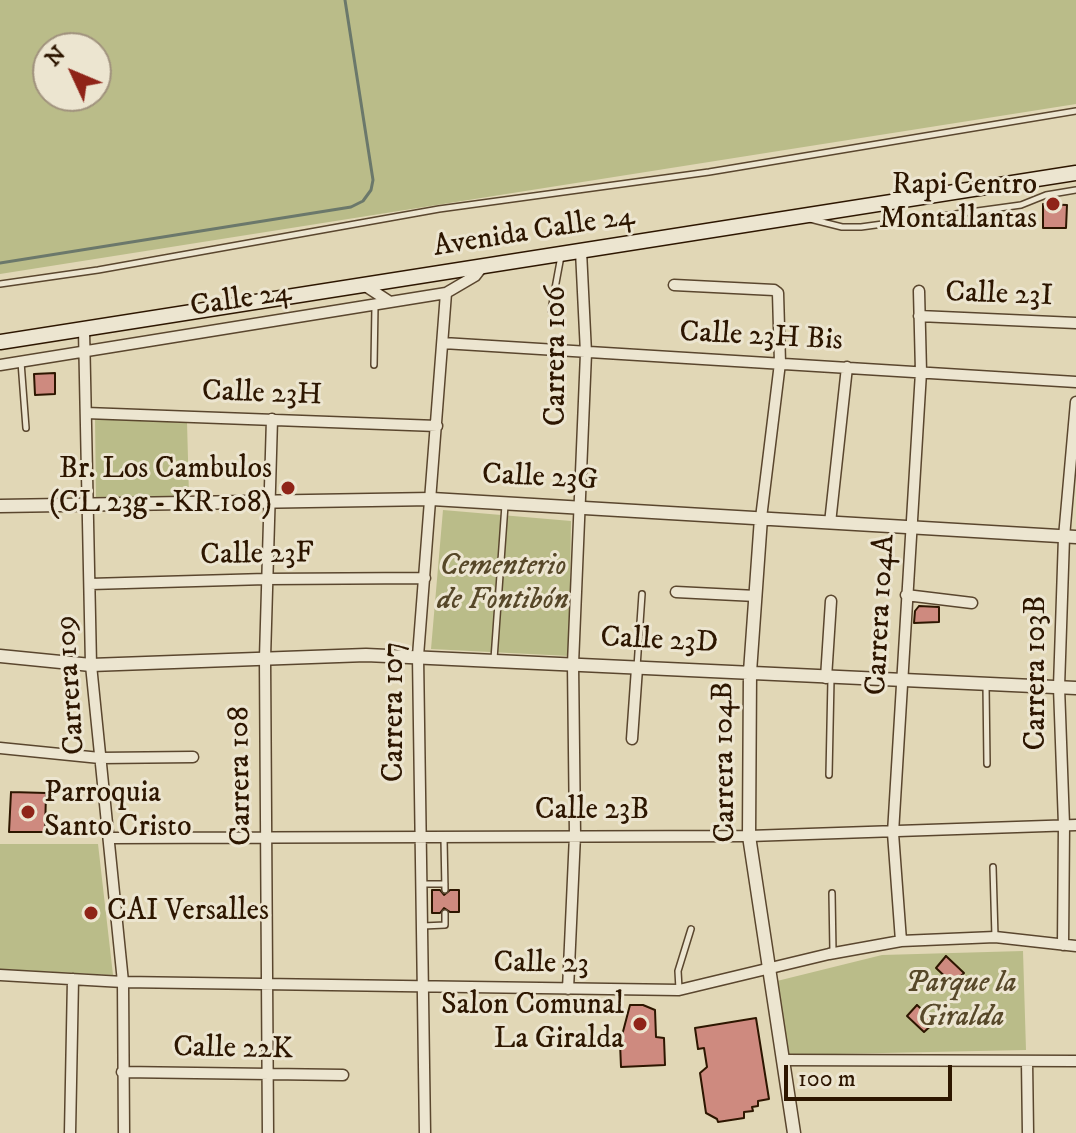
<!DOCTYPE html>
<html>
<head>
<meta charset="utf-8">
<style>
	body { margin:0 }
	#map { position:relative; width:1076px; height:1133px; overflow:hidden; background:#e1d7b6; font-family:"IM FELL DW Pica",serif }
	canvas { display:block }
	.north { position:absolute; left:32px; top:32px; width:80px; height:80px; box-sizing:border-box; background:#ece5d0; border:2px solid #a0927d; border-radius:50%; rotate:314deg; font-size:22px; font-weight:700; line-height:32px; text-align:center; color:#2d1600 }
	.north::after { content:''; display:block; margin:auto; width:28px; height:36px; background:#8f2418; clip-path:polygon(50% 0,100% 100%,50% 72%,0 100%) }
	.scale { position:absolute; left:784px; top:1065px; width:168px; height:36px; box-sizing:border-box; border:4px solid #2d1600; border-top:0; padding-left:10px; font-size:24px; line-height:28px; white-space:nowrap; color:#2d1600; -webkit-text-stroke:6px #ece5d0; paint-order:stroke }
</style>
</head>
<body>
<div id="map">
<canvas width="1076" height="1133"></canvas>
<div class="north">N</div>
<div class="scale">100 m</div>
</div>
<script>
const context = document.querySelector('canvas').getContext('2d');
context.lineJoin = 'round';
function fillPath(path, color) {
  context.fillStyle = color;
  context.fill(path, 'evenodd');
}
function poly(rows) {
  const path = new Path2D();
  for (const r of rows) {
    path.moveTo(r[0], r[1]);
    for (let i = 2; i < r.length; i += 2) path.lineTo(r[i], r[i + 1]);
  }
  return path;
}
function strokePath(path, color, width, dash) {
  context.strokeStyle = color;
  context.lineWidth = width;
  context.lineCap = dash ? 'butt' : 'round';
  context.setLineDash(dash || []);
  context.stroke(path);
}
function drawText(font, color, halo, rows, align = 'center') {
  context.font = font + ' "IM FELL DW Pica",serif';
  context.lineWidth = 6;
  context.setLineDash([]);
  context.textBaseline = 'middle';
  context.strokeStyle = halo;
  context.fillStyle = color;
  for (const [text, x, y, turn = 0] of rows) {
    context.save();
    context.translate(x, y);
    context.rotate((+turn || 0) * Math.PI / 180);
    context.textAlign = isNaN(turn) ? turn : align;
    if (halo) context.strokeText(text, 0, 0);
    context.fillText(text, 0, 0);
    context.restore();
  }
}
fillPath(poly([
	[0,0,1076,0,1076,104,0,274],
	[48,48,96,48,96,96,48,96],
	[95,418,187,422,189,496,96,497],
	[443,510,571,521,569,656,431,649],
	[0,844,98,844,113,975,0,969],
	[1023,951,1026,1050,787,1055,777,981,882,955]
]), '#babc89');
strokePath(poly([
	[0,263,351,207,363,201,371,190,373,180,345,0]
]), '#6b786b', 3);
const building = poly([
	[1043,204,1067,205,1066,228,1043,228,1043,204],
	[55,373,55,394,35,395,34,374,55,373],
	[919,606,939,607,939,622,914,623,915,611,919,606],
	[11,792,46,793,45,832,9,832,11,792],
	[432,890,440,890,444,895,450,890,459,890,459,912,450,912,444,908,440,913,432,913,432,890],
	[946,956,964,973,953,984,936,968,946,956],
	[630,1005,643,1005,655,1010,656,1037,664,1038,665,1065,621,1067,620,1043,630,1005],
	[917,1005,935,1022,924,1032,907,1016,917,1005],
	[756,1018,769,1099,758,1101,758,1106,752,1107,753,1111,744,1112,744,1118,718,1122,717,1119,706,1113,700,1073,707,1067,704,1048,698,1049,695,1028,756,1018]
]);
fillPath(building, '#ce8a7f');
strokePath(building, '#2d1600', 2);
const service = poly([
	[810,219,842,227,861,227,1021,205,1046,195,1076,190],
	[0,284,98,270,439,209,709,172,1076,111],
	[551,310,561,256],
	[21,362,26,428],
	[374,365,375,306],
	[494,659,505,505],
	[637,667,642,594],
	[986,685,987,764],
	[829,775,831,679],
	[444,839,445,890],
	[993,867,995,937],
	[422,884,445,884],
	[832,893,833,952],
	[423,926,445,925,445,913],
	[679,989,678,971,691,929]
]);
const minor = poly([
	[364,285,390,302],
	[674,285,774,290,778,293,780,363,761,518],
	[919,316,1076,323],
	[84,330,91,665,123,982,124,1133],
	[443,343,1076,382],
	[0,365,446,293,475,276,482,267],
	[86,413,437,426],
	[830,523,847,367],
	[90,584,266,579,425,578],
	[676,592,756,596],
	[906,595,972,603],
	[826,678,831,601],
	[632,739,637,668],
	[0,748,100,758,193,757],
	[109,838,749,836,1076,825],
	[901,941,893,833,921,372,919,291],
	[1063,945,1064,825,1059,687,1064,537,1076,402],
	[0,975,123,982,679,990,829,954,901,941,995,937,1076,946],
	[568,989,575,835,573,664,586,353,581,251],
	[783,1060,1076,1061],
	[1027,1061,1028,1133],
	[122,1072,343,1075],
	[70,1133,73,979],
	[268,1133,265,658,272,419],
	[425,1133,418,656,446,293]
]);
const tertiary = poly([
	[0,506,432,499,1076,537],
	[761,518,750,672,749,836,794,1133],
	[0,656,91,665,366,655,1076,688]
]);
const secondary = poly([
	[0,342,1076,173]
]);
strokePath(service, '#5a462e', 8);
strokePath(minor, '#5a462e', 13);
strokePath(tertiary, '#5a462e', 15);
strokePath(secondary, '#2d1600', 17);
strokePath(service, '#ece5d0', 5);
strokePath(minor, '#ece5d0', 10);
strokePath(tertiary, '#ece5d0', 12);
strokePath(secondary, '#ece5d0', 14);
for (const [x, y, r, color] of [
	[1053,204,8,"#8f2418"],
	[288,488,8,"#8f2418"],
	[28,812,8,"#8f2418"],
	[91,913,8,"#8f2418"],
	[640,1024,8,"#8f2418"]
]) {
  const dot = new Path2D();
  dot.arc(x, y, r, 0, 2 * Math.PI);
  context.fillStyle = color;
  context.fill(dot);
  strokePath(dot, '#ece5d0', 3);
}
drawText('30px', '#2d1600', '#ece5d0', [
	["Rapi Centro",1037,187],
	["Montallantas",1037,221],
	["Br. Los Cambulos",272,471],
	["(CL 23g - KR 108)",272,505],
	["Parroquia",44,795,"left"],
	["Santo Cristo",44,829,"left"],
	["CAI Versalles",107,913,"left"],
	["Salon Comunal",624,1007],
	["La Giralda",624,1041]
], 'right');
drawText('30px', '#2d1600', '#ece5d0', [
	["Avenida Calle 24",534,233,-9],
	["Calle 23I",999,296,2],
	["Calle 24",241,301,-9],
	["Calle 23H Bis",761,338,3],
	["Carrera 106",558,356,-90],
	["Calle 23H",262,395,2],
	["Calle 23G",540,479,3],
	["Calle 23F",257,556,-1],
	["Carrera 104A",882,615,-87],
	["Calle 23D",659,642,3],
	["Carrera 103B",1038,673,-90],
	["Carrera 109",72,685,-94],
	["Carrera 107",396,712,-90],
	["Carrera 104B",726,762,-91],
	["Carrera 108",242,776,-91],
	["Calle 23B",592,812],
	["Calle 23",541,965,1],
	["Calle 22K",233,1050,1]
]);
drawText('italic 30px', '#574829', '#ece5d0', [
	["Cementerio",503,568],
	["de Fontibón",503,602],
	["Parque la",961,985],
	["Giralda",961,1019]
]);
</script>
</body>
</html>
